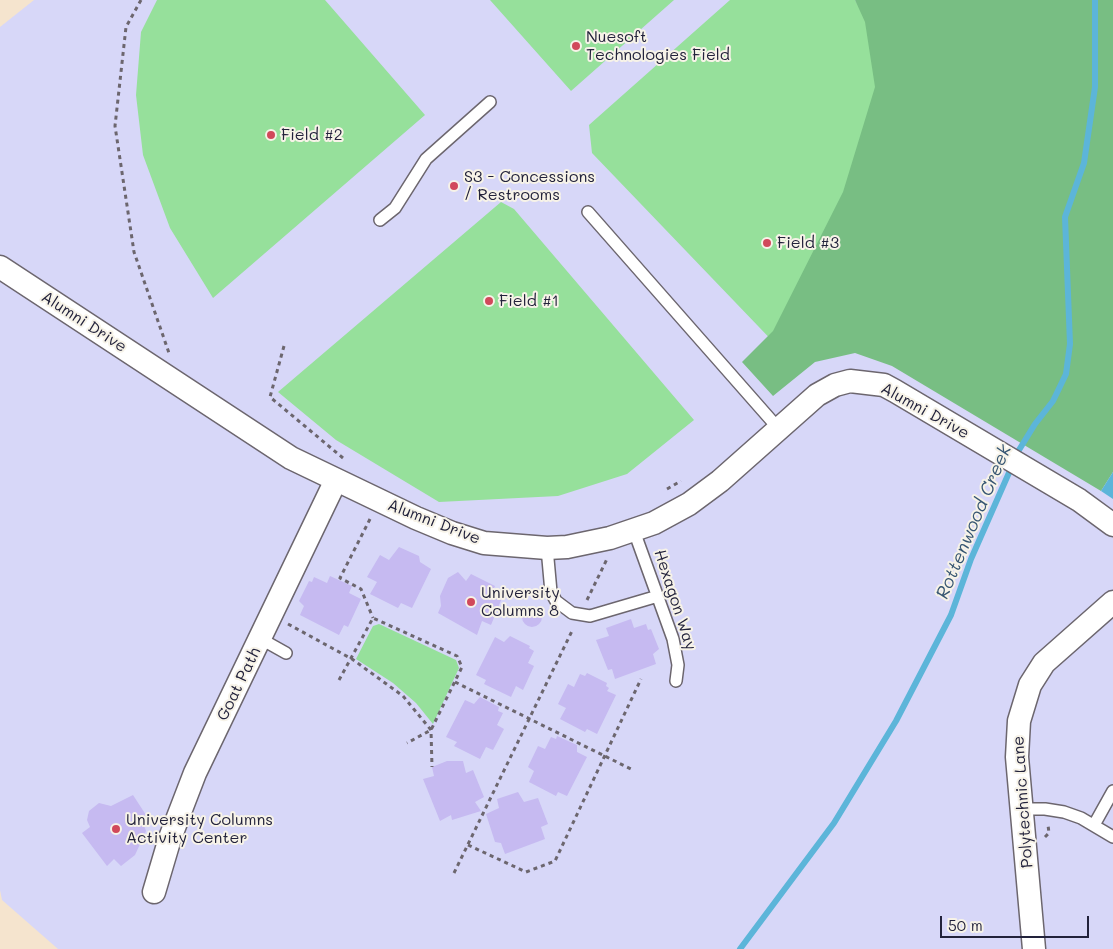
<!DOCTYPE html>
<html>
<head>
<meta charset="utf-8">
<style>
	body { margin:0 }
	#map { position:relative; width:1113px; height:949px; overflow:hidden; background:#f5e4ce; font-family:Mali,sans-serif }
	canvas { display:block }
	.scale { position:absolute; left:940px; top:916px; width:149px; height:22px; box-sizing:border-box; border:2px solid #22223b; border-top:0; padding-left:6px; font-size:15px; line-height:18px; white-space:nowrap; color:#22223b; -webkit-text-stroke:4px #f7f3e8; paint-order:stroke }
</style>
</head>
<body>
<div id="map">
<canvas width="1113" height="949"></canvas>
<div class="scale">50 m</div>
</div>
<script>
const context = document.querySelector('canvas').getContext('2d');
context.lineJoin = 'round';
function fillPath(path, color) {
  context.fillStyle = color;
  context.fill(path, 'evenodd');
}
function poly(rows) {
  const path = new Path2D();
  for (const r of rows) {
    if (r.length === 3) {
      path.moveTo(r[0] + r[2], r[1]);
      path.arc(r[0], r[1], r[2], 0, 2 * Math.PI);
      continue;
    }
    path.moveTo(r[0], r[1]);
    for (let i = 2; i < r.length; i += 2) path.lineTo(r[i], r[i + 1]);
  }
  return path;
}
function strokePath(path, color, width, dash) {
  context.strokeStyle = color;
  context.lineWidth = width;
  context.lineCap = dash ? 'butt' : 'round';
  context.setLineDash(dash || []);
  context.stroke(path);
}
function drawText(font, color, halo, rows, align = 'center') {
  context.font = font + ' Mali,sans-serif';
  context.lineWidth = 4;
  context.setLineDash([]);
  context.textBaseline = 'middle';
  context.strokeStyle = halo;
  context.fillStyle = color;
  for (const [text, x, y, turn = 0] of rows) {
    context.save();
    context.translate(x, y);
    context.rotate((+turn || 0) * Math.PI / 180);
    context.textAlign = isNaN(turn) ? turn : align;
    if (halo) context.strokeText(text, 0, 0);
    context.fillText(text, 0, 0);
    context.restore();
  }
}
fillPath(poly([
	[34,0,944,0,1113,218,1113,949,58,949,2,900,0,890,0,27]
]), '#d7d7f8');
fillPath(poly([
	[157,0,325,0,425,115,213,298,170,228,143,155,136,95,141,32],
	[490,0,674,0,571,91],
	[730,0,855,0,880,46,893,129,782,351,592,153,589,125],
	[501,202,514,209,694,420,627,474,558,496,439,502,336,440,278,392],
	[379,624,456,660,459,668,433,724,416,703,393,683,356,659,373,626]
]), '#96e09b');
fillPath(poly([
	[855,0,1113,0,1113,472,1101,491,892,366,855,353,815,362,773,396,742,362,773,331,843,192,875,87,865,22]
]), '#78be83');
fillPath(poly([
	[1113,472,1113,499,1101,491]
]), '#5cb5d9');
strokePath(poly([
	[740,949,834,823,896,721,951,615,971,559,1019,450,1035,424,1053,401,1066,374,1070,344,1065,217,1084,163,1095,87,1095,0]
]), '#5cb5d9', 6);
fillPath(poly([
	[399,547,419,556,420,562,431,569,412,608,401,603,398,608,370,594,377,582,367,577,380,555,389,560],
	[458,572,466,581,471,574,495,586,491,595,502,598,491,625,482,621,477,635,438,613,441,606,440,596,448,578],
	[330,576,352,586,349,593,361,599,348,627,344,625,339,635,300,615,304,606,299,601,309,581,312,582,314,577,327,583],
	[532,617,10],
	[631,619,634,628,646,624,648,630,651,629,659,649,653,654,656,664,615,679,612,669,608,670,596,640,609,636,606,628],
	[510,636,530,646,529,648,534,651,528,663,534,666,523,690,516,686,511,697,484,684,486,680,476,675,495,637,504,642],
	[587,673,607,683,606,686,609,688,607,691,616,695,597,734,587,729,585,732,560,719,566,708,558,704,568,684,574,687,580,674,585,676],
	[480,697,499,707,498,711,503,713,497,725,504,729,493,750,486,747,480,759,454,746,457,742,446,737,465,700,474,704],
	[557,736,577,745,577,752,587,757,567,796,558,792,556,796,529,782,534,771,528,767,538,746,545,749,551,737,556,739],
	[447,761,463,761,466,773,473,770,484,797,475,802,481,811,452,820,451,815,440,821,423,779,434,776,432,767],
	[518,792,524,802,538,798,548,824,541,827,545,839,505,854,501,843,495,842,486,814,499,808,497,799],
	[133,795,146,815,142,820,146,831,135,855,121,866,114,859,107,866,82,833,90,827,87,820,89,811,99,803,111,806]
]), '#c6baf1');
const service = poly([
	[588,212,778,428],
	[380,220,395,208,426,159,490,102],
	[634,531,673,639,678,665,676,681],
	[547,548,551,592,556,601,572,613,590,616,658,596],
	[261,639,286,653],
	[1022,809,1045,809,1064,812,1081,818,1113,837],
	[1094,825,1113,791]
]);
const minor = poly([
	[0,267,291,458,416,518,452,533,484,543,547,548,567,547,610,538,654,523,689,504,720,481,817,395,835,385,850,381,884,385,895,391,1079,500,1113,525],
	[154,892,170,838,195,773,336,480],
	[1034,949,1017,757,1019,721,1030,685,1044,663,1113,602]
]);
strokePath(service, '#6c666e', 14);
strokePath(minor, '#6c666e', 25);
strokePath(poly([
	[141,0,126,27,115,126,134,252,169,353],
	[284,346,270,397,343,458],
	[667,489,681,481],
	[370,519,340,578,361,589,373,618],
	[587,600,607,559],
	[288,624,352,659,403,696,431,730,432,767],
	[339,680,373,618,457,656,462,667,431,730,407,743],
	[455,682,633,770],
	[1045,837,1049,833,1048,825],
	[468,845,526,872,555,861,641,679],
	[454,873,573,629]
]), '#6c666e', 3, [4, 4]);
strokePath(service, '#fff', 11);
strokePath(minor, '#fff', 22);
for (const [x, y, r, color] of [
	[576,46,5,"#d1495b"],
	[271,135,5,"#d1495b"],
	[454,186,5,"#d1495b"],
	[767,243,5,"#d1495b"],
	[489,301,5,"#d1495b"],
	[471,602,5,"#d1495b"],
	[116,829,5,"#d1495b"]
]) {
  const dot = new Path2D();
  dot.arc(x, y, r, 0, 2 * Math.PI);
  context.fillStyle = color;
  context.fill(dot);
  strokePath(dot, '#f7f3e8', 2);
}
drawText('16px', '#22223b', '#f7f3e8', [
	["Nuesoft",586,37],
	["Technologies Field",586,55],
	["Field #2",281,135],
	["S3 - Concessions",464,177],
	["/ Restrooms",464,195],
	["Field #3",777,243],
	["Field #1",499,301],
	["University",481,593],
	["Columns 8",481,611],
	["University Columns",126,820],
	["Activity Center",126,838]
], 'left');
drawText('16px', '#22223b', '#f7f3e8', [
	["Alumni Drive",84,322,33],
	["Alumni Drive",925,411,29],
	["Alumni Drive",434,522,21],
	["Hexagon Way",675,600,72],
	["Goat Path",239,684,-64],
	["Polytechnic Lane",1023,802,-94]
]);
drawText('italic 18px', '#365572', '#f7f3e8', [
	["Rottenwood Creek",974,522,-67]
]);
</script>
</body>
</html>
